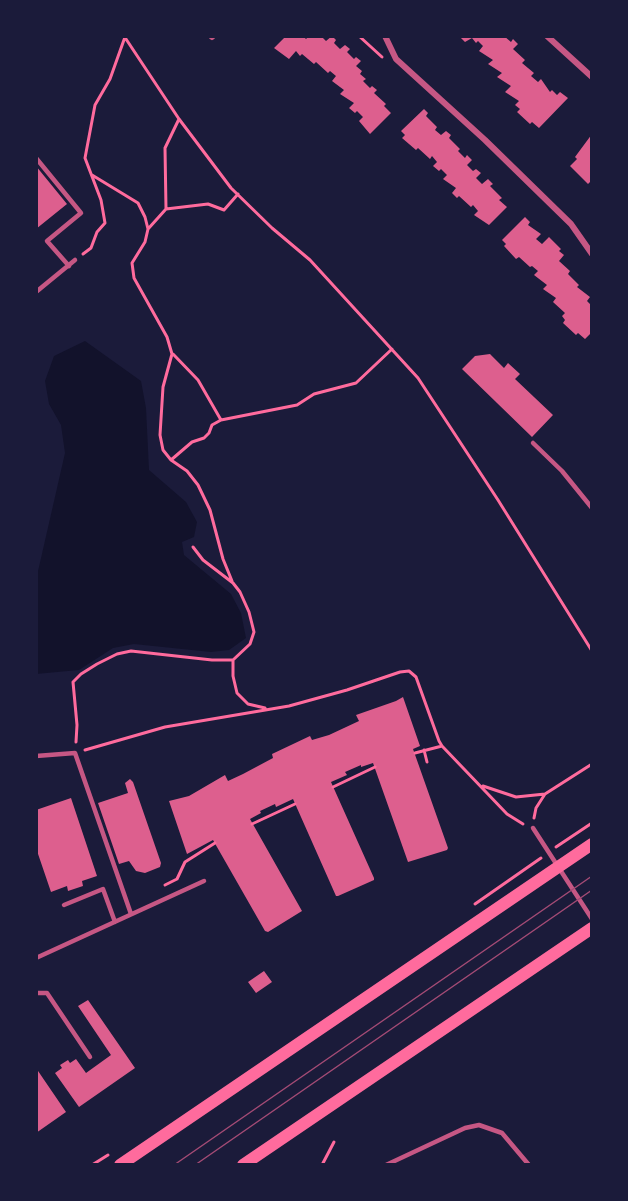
<!DOCTYPE html>
<html>
<head>
<meta charset="utf-8">
<style>
	body { margin:0 }
	#map { position:relative; width:628px; height:1201px; overflow:hidden; background:#1b1b3a; font-family:"Alegreya Sans",sans-serif }
	canvas { display:block }
	.frame { position:absolute; inset:0; border:38px solid #1b1b3a; pointer-events:none }
</style>
</head>
<body>
<div id="map">
<canvas width="628" height="1201"></canvas>
<div class="frame"></div>
</div>
<script>
const context = document.querySelector('canvas').getContext('2d');
context.lineJoin = 'round';
function fillPath(path, color) {
  context.fillStyle = color;
  context.fill(path, 'evenodd');
}
function poly(rows) {
  const path = new Path2D();
  for (const r of rows) {
    path.moveTo(r[0], r[1]);
    for (let i = 2; i < r.length; i += 2) path.lineTo(r[i], r[i + 1]);
  }
  return path;
}
function strokePath(path, color, width, dash) {
  context.strokeStyle = color;
  context.lineWidth = width;
  context.lineCap = dash ? 'butt' : 'round';
  context.setLineDash(dash || []);
  context.stroke(path);
}
fillPath(poly([
	[85,341,141,381,146,408,149,470,186,502,197,522,194,537,182,542,184,555,231,594,241,613,246,638,229,650,211,652,134,644,113,648,79,670,36,674,36,580,65,453,61,425,49,404,45,381,54,356]
]), '#12122b');
fillPath(poly([
	[286,36,303,36,306,39,309,36,321,36,326,41,332,36,336,40,334,43,340,49,345,45,350,49,347,52,354,59,356,57,361,61,356,66,362,71,360,74,366,79,363,81,370,88,372,86,377,90,374,93,386,104,384,106,391,113,370,134,359,121,363,117,357,111,355,113,349,108,354,103,340,94,344,90,332,81,336,76,330,71,328,73,316,62,314,64,302,54,300,56,296,51,289,59,274,48],
	[459,36,504,36,511,42,513,39,518,44,513,49,525,60,522,63,534,73,531,76,538,82,541,79,550,92,552,90,557,95,560,92,568,98,539,128,532,122,530,124,517,112,520,109,515,105,519,101,505,92,511,86,497,77,502,73,488,64,493,60,479,51,483,46,478,41,476,43,472,38,465,42],
	[424,109,428,113,426,116,437,127,435,130,441,135,446,131,451,135,449,138,460,149,458,151,465,158,467,155,472,160,467,165,473,171,476,169,481,173,476,178,482,184,488,179,493,184,490,186,502,198,499,200,507,207,489,225,474,215,478,211,473,205,471,207,459,196,457,198,452,193,456,188,443,179,447,175,441,169,439,171,433,166,437,162,432,156,430,159,418,148,416,150,402,138,405,135,401,131],
	[592,134,592,180,588,184,570,166,577,159,575,157],
	[36,166,67,204,36,229],
	[525,217,530,222,528,225,541,234,536,239,542,244,549,237,561,249,559,251,564,255,559,261,570,271,568,274,579,285,577,287,590,297,587,301,592,306,592,332,585,339,578,333,576,335,563,323,565,320,562,316,565,313,553,302,556,298,543,289,547,285,534,275,538,271,532,266,530,267,519,257,516,259,504,246,506,244,502,240],
	[490,354,504,368,508,363,520,374,515,379,553,415,532,437,462,369,475,356],
	[403,697,420,746,413,749,448,848,447,850,408,862,373,763,361,767,361,765,345,772,347,775,331,782,374,878,374,880,338,896,336,896,293,799,276,807,275,804,260,811,261,813,250,819,302,911,268,932,265,931,213,840,187,854,169,801,189,796,225,775,228,781,243,774,273,758,272,754,310,736,312,740,329,735,359,721,356,715,396,701],
	[130,779,133,782,161,863,160,867,145,873,136,871,129,861,119,864,98,803,128,793,125,783],
	[71,798,97,876,82,881,83,886,68,891,67,886,51,892,36,848,36,810],
	[264,971,272,982,256,993,248,982],
	[88,1000,135,1068,79,1107,55,1073,62,1068,60,1065,68,1060,70,1063,76,1059,86,1073,111,1055,78,1006],
	[36,1068,66,1112,36,1133]
]), '#dd5f8e');
strokePath(poly([
	[124,36,179,119,231,188,272,228,310,260,418,378,498,500,592,651],
	[359,36,382,57],
	[92,175,138,203,145,217,148,229,145,242,132,263,134,278,167,337,172,354,163,387,160,435,163,450,171,460,187,471,198,485,210,510,223,559,232,581],
	[166,209,165,148,179,119],
	[148,229,166,209,208,204,224,210,238,194],
	[83,254,91,248,97,232,105,223,101,200,85,158,95,105,110,79,125,37],
	[173,354,198,380,221,420],
	[171,460,192,442,204,438,209,433,212,425,221,420,297,405,314,394,356,383,392,349],
	[233,660,233,676,237,693,248,704,265,708],
	[76,742,77,725,73,682,81,674,97,664,117,654,131,651,212,660,233,660,250,644,254,632,249,612,240,592,233,583,203,560,193,547],
	[85,750,165,727,289,706,347,690,400,672,409,671,416,677,439,741,442,746,507,814,523,824],
	[424,750,427,762],
	[415,753,442,746],
	[483,786,516,797,545,794],
	[333,787,375,767],
	[534,818,536,808,545,794,592,764],
	[252,824,295,804],
	[556,847,592,823],
	[165,885,177,879,185,862,215,843],
	[475,904,541,858],
	[92,1165,108,1155],
	[322,1165,334,1142]
]), '#ff6b9d', 3);
strokePath(poly([
	[36,158,81,213,47,241,69,266],
	[36,292,75,260],
	[533,443,562,471,592,508],
	[36,756,75,753,131,914],
	[533,828,592,919],
	[64,905,103,889,115,922],
	[36,958,204,881],
	[36,993,47,993,90,1057],
	[386,1165,465,1128,479,1125,502,1133,529,1165]
]), '#c65784', 4.5);
strokePath(poly([
	[385,36,396,59,485,140,571,224,592,254],
	[547,36,592,77],
	[212,37,213,36]
]), '#c65784', 6);
strokePath(poly([
	[120,1165,592,844],
	[243,1165,592,928]
]), '#ff6b9d', 12);
strokePath(poly([
	[174,1165,592,876],
	[195,1165,592,890]
]), '#a44b75', 1.5);
</script>
</body>
</html>
